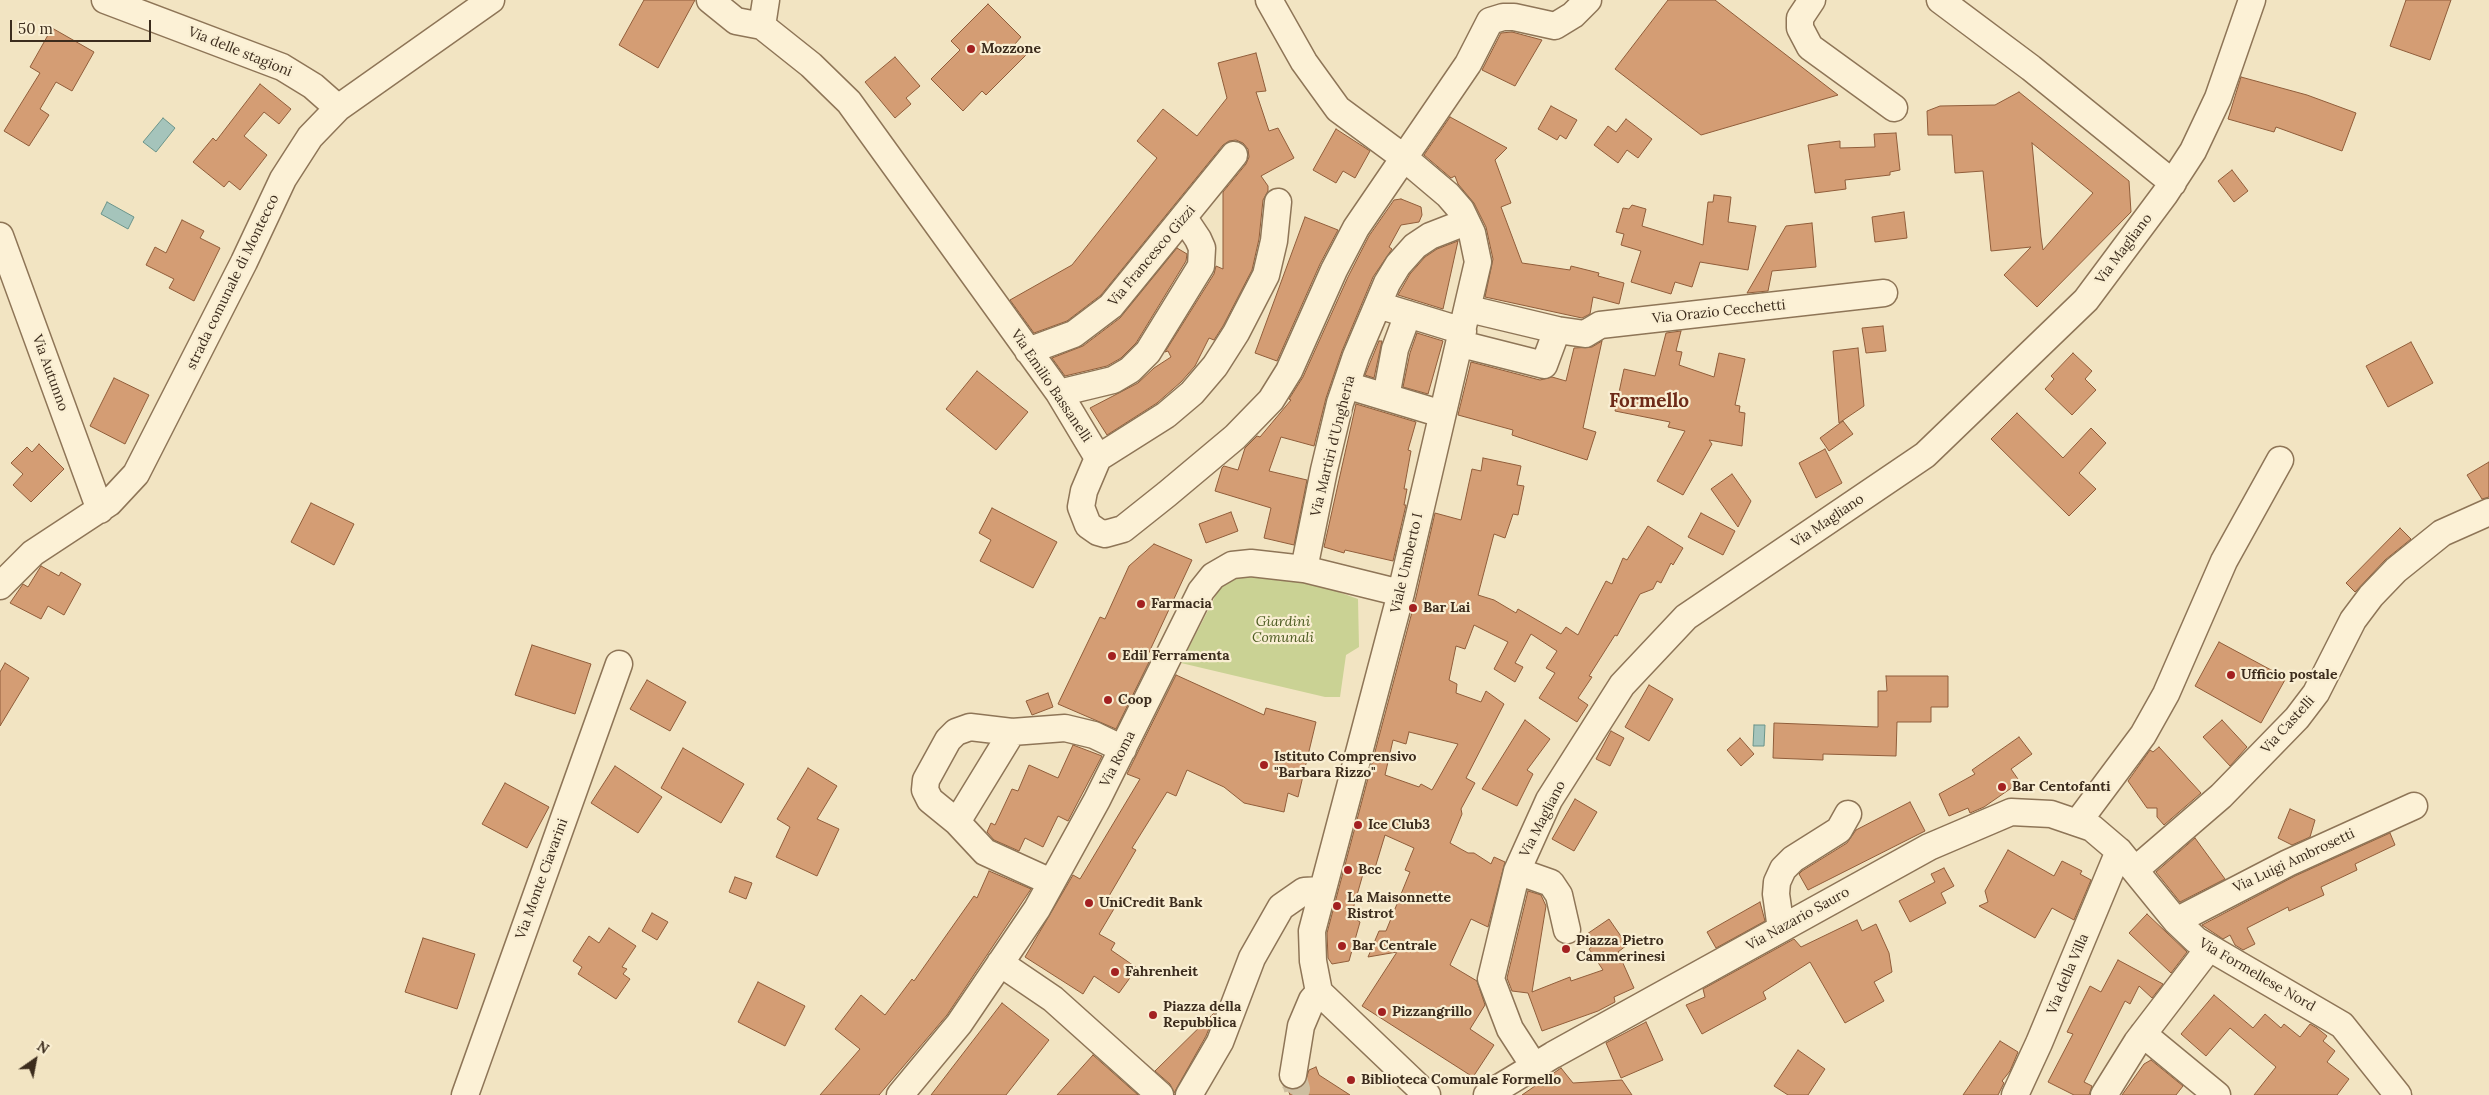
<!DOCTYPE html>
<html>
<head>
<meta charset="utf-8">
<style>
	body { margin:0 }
	#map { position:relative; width:2489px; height:1095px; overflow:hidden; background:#f2e4c2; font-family:Lora,serif }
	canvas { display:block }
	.north { position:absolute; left:10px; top:1035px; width:50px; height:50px; -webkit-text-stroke:4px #f9eed2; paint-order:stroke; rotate:33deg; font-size:14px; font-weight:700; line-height:20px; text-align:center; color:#3c2c1d }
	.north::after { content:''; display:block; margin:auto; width:18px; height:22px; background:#3c2c1d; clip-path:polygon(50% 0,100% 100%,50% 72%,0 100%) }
	.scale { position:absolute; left:10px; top:20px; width:141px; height:22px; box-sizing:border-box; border:2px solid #3c2c1d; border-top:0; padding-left:6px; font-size:15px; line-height:18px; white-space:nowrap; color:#3c2c1d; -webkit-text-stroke:4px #f9eed2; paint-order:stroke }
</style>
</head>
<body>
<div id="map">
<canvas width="2489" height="1095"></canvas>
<div class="north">N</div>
<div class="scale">50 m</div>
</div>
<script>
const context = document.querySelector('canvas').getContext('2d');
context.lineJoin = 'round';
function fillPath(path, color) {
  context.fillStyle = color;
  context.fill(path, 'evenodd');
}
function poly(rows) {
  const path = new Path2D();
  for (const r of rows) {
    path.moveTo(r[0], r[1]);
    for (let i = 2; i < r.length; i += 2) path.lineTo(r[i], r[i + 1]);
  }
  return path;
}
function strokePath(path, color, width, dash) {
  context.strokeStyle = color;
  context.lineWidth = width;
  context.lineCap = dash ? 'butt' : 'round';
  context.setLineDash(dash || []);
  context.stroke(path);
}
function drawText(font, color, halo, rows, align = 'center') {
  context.font = font + ' Lora,serif';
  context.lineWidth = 4.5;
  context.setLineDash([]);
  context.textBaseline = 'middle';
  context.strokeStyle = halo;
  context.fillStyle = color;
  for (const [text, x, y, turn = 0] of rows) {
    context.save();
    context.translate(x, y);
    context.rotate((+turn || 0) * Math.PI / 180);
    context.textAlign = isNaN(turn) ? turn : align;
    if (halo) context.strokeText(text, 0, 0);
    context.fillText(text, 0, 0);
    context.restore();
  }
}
fillPath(poly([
	[1238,574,1291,575,1358,599,1359,647,1346,655,1340,697,1325,697,1181,663,1217,593,1226,582]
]), '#cad294');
const water = poly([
	[163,118,175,128,156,152,143,142,163,118],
	[107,202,134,217,128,229,101,214,107,202],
	[1754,725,1765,725,1764,746,1753,746,1754,725]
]);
fillPath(water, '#a5c4bb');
strokePath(water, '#6a948a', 1);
const building = poly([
	[644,0,695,0,658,68,619,45,644,0],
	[1668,0,1715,0,1838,95,1701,135,1615,69,1668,0],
	[2406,0,2451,0,2430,60,2390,46,2406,0],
	[988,4,1021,37,1015,44,1026,55,986,95,982,91,963,111,931,79,960,50,951,41,988,4],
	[52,28,94,52,72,91,56,82,40,109,49,115,29,146,4,131,40,73,30,67,52,28],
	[1512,32,1542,40,1515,86,1482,70,1501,33,1512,32],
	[1256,53,1266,91,1256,92,1269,131,1278,128,1294,158,1261,176,1268,186,1268,191,1263,200,1259,239,1252,270,1223,326,1214,340,1209,338,1195,366,1181,382,1157,403,1107,435,1090,408,1138,383,1154,368,1171,357,1168,351,1165,352,1214,274,1216,266,1223,269,1223,192,1246,164,1249,157,1248,149,1243,143,1236,140,1229,141,1223,145,1101,295,1067,321,1034,333,1010,300,1072,265,1157,158,1137,141,1163,109,1197,136,1227,98,1218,63,1256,53],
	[895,57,920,86,906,98,911,104,895,118,865,82,895,57],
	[2241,77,2307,95,2356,113,2342,151,2276,127,2274,132,2228,119,2241,77],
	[260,84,291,109,279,124,264,112,244,136,267,155,240,190,229,181,224,187,193,162,213,138,216,141,260,84],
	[2019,92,2129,181,2131,212,2037,307,2004,275,2031,247,1991,251,1983,171,1955,173,1952,135,1928,135,1927,111,1940,106,1995,105,2019,92],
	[2032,143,2093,193,2043,250,2041,237,2032,143],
	[1551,106,1577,120,1566,139,1560,135,1557,140,1538,129,1551,106],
	[1450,117,1507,148,1495,160,1511,203,1501,207,1522,263,1570,270,1571,266,1599,273,1598,276,1624,283,1619,304,1593,297,1590,314,1582,318,1485,297,1493,259,1486,227,1474,203,1458,184,1455,176,1451,178,1424,155,1450,117],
	[1626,119,1652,139,1638,158,1627,150,1618,163,1594,145,1608,126,1616,132,1626,119],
	[1336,129,1370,151,1355,178,1343,171,1336,183,1313,170,1336,129],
	[1896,133,1900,170,1890,172,1890,175,1845,180,1846,189,1815,193,1808,145,1840,141,1840,148,1875,147,1874,134,1896,133],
	[2232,170,2248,191,2234,202,2218,181,2232,170],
	[1714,195,1731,197,1728,222,1756,226,1748,270,1700,262,1692,287,1675,282,1671,294,1631,282,1641,251,1621,245,1624,234,1616,232,1623,208,1629,209,1632,205,1646,209,1642,226,1703,245,1708,202,1713,202,1714,195],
	[1401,199,1421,207,1422,215,1419,222,1401,225,1389,247,1392,249,1373,277,1342,351,1326,398,1314,446,1281,437,1269,471,1307,480,1294,545,1264,538,1271,508,1215,491,1222,468,1224,466,1238,470,1245,448,1257,436,1260,437,1291,400,1289,399,1303,377,1348,277,1369,236,1394,200,1401,199],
	[1904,212,1907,238,1875,242,1872,217,1904,212],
	[1305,217,1338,230,1320,264,1277,361,1255,353,1305,217],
	[182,220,204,231,200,238,220,248,194,301,169,288,174,279,146,265,155,247,166,253,182,220],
	[1812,223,1816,267,1772,271,1768,291,1747,293,1786,226,1812,223],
	[1458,241,1443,309,1398,295,1410,274,1425,257,1437,249,1458,241],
	[1177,248,1187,254,1186,261,1136,343,1121,358,1107,366,1065,376,1052,358,1083,346,1120,318,1177,248],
	[1883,326,1886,351,1866,353,1862,328,1883,326],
	[1681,331,1676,351,1682,352,1679,365,1714,377,1719,353,1745,359,1735,405,1740,406,1739,412,1745,413,1742,446,1709,440,1712,444,1683,495,1657,481,1685,431,1668,427,1670,422,1615,411,1624,369,1655,376,1666,333,1681,331],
	[1417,333,1443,341,1428,394,1403,387,1410,353,1417,333],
	[1379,341,1382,341,1374,378,1365,375,1379,341],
	[1602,341,1583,428,1596,432,1587,460,1512,435,1513,430,1458,415,1471,362,1540,380,1552,377,1566,381,1574,348,1592,347,1602,341],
	[2411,342,2433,383,2388,407,2366,366,2411,342],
	[1858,348,1864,406,1839,423,1833,351,1858,348],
	[2073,353,2092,371,2085,379,2096,390,2072,415,2045,389,2054,379,2051,376,2073,353],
	[977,371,1028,412,996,450,946,409,977,371],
	[114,378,149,395,125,444,90,426,114,378],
	[1356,404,1416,422,1408,450,1411,451,1404,489,1407,489,1404,505,1406,505,1393,561,1345,550,1344,553,1324,547,1356,404],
	[2017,413,2063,458,2091,428,2106,443,2079,473,2096,489,2069,516,1991,439,2017,413],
	[1843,421,1853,434,1829,451,1820,438,1843,421],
	[39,444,64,469,31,502,13,485,23,474,11,463,27,447,32,452,39,444],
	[1825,449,1842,483,1816,498,1799,463,1825,449],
	[1483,458,1521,466,1517,485,1524,486,1518,515,1513,514,1505,538,1494,534,1478,595,1494,600,1516,613,1518,609,1561,634,1566,627,1578,635,1606,581,1612,584,1623,558,1627,560,1648,526,1683,548,1673,565,1671,563,1661,583,1657,581,1653,589,1640,594,1617,636,1615,635,1589,676,1592,677,1578,698,1588,705,1577,722,1539,698,1555,673,1546,668,1557,651,1531,634,1515,663,1523,667,1515,682,1494,669,1508,642,1474,625,1465,649,1456,646,1449,680,1457,684,1456,693,1481,702,1486,691,1504,704,1466,778,1475,783,1461,809,1462,814,1450,843,1468,853,1474,853,1491,864,1494,857,1505,862,1488,927,1471,919,1450,965,1477,981,1485,1005,1470,1029,1494,1045,1473,1077,1362,1006,1397,952,1368,957,1379,931,1386,931,1410,872,1405,870,1414,848,1385,835,1375,868,1369,866,1367,875,1363,874,1351,916,1360,922,1349,961,1332,964,1328,958,1327,933,1416,597,1435,513,1461,520,1472,469,1481,471,1483,458],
	[1409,732,1458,744,1432,790,1421,784,1419,787,1385,775,1393,740,1406,744,1409,732],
	[2489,462,2489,497,2482,499,2467,475,2489,462],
	[1732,474,1751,501,1738,527,1711,489,1732,474],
	[311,503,354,524,334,565,291,542,311,503],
	[992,508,1057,542,1033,588,980,561,991,540,979,533,992,508],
	[1231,512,1238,531,1206,543,1199,524,1231,512],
	[1701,513,1735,531,1723,555,1688,537,1701,513],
	[2400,528,2411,539,2385,560,2355,592,2346,583,2400,528],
	[1154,544,1192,560,1145,661,1149,662,1116,729,1058,704,1100,617,1105,619,1129,566,1154,544],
	[41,566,59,576,61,572,81,584,64,615,48,606,41,619,10,603,23,584,28,587,41,566],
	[2219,642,2286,678,2261,723,2195,686,2219,642],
	[532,645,591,664,575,714,515,695,532,645],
	[5,663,29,678,0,726,0,672,5,663],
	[1176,675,1264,715,1266,708,1316,722,1298,797,1288,793,1284,812,1244,803,1224,787,1187,770,1176,796,1167,792,1132,848,1136,850,1109,896,1118,902,1099,934,1115,943,1111,950,1137,968,1119,993,1094,976,1083,994,1025,957,1073,875,1080,879,1140,779,1127,774,1176,675],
	[1886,676,1948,676,1948,707,1931,707,1931,722,1897,722,1896,756,1823,754,1823,760,1773,758,1774,723,1878,727,1878,691,1887,691,1886,676],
	[647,680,686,702,670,731,630,709,647,680],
	[1649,685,1673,699,1649,741,1625,727,1649,685],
	[1048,693,1053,707,1032,715,1026,701,1048,693],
	[1525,720,1550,739,1527,770,1533,774,1517,806,1482,789,1525,720],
	[2222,720,2247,747,2230,766,2203,737,2222,720],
	[1611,731,1624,738,1610,766,1596,759,1611,731],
	[2019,737,2032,754,2011,769,2020,782,1984,807,1970,813,1968,808,1949,816,1939,794,1975,774,1972,770,2019,737],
	[1740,738,1754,754,1741,766,1727,750,1740,738],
	[1073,745,1102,756,1068,821,1058,816,1043,847,1025,838,1019,851,994,840,987,832,991,823,995,825,1012,789,1018,791,1029,765,1058,778,1073,745],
	[2159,747,2201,793,2164,825,2157,817,2157,808,2147,808,2128,781,2150,750,2153,752,2159,747],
	[683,748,744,784,721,823,661,788,683,748],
	[615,766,662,797,638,833,591,803,615,766],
	[808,768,837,786,817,819,839,829,817,876,776,857,790,827,777,819,808,768],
	[505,783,549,807,527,848,482,824,505,783],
	[1575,799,1597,812,1574,851,1552,839,1575,799],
	[1910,802,1925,831,1808,890,1799,874,1802,871,1847,843,1856,830,1910,802],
	[2290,809,2315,820,2310,837,2292,845,2278,838,2290,809],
	[2390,833,2395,845,2355,864,2357,870,2321,887,2324,895,2289,911,2288,907,2247,928,2255,944,2243,950,2235,945,2230,935,2223,939,2202,925,2295,876,2390,833],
	[2195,838,2225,879,2180,902,2156,872,2195,838],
	[2008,850,2054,876,2062,861,2082,871,2080,874,2091,880,2074,920,2052,908,2035,938,1979,906,1988,902,1985,891,2008,850],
	[1944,868,1954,886,1941,893,1946,903,1910,922,1899,901,1935,882,1931,874,1944,868],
	[989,871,1031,889,947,1015,879,1095,820,1095,860,1049,835,1029,861,995,885,1015,912,979,914,981,974,896,977,898,989,871],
	[735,877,752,883,746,899,729,892,735,877],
	[1528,891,1541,895,1546,906,1532,992,1570,977,1571,981,1603,970,1589,949,1594,945,1587,934,1609,919,1627,945,1618,952,1634,988,1614,997,1615,1002,1598,1011,1542,1031,1528,993,1512,991,1507,978,1528,891],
	[1760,902,1765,921,1716,948,1707,932,1760,902],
	[652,913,668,922,657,940,642,931,652,913],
	[2147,914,2187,952,2171,973,2129,933,2147,914],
	[1857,920,1862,931,1876,924,1889,953,1892,972,1874,982,1884,1001,1845,1023,1810,962,1763,992,1766,999,1702,1034,1686,1005,1705,997,1703,989,1794,939,1801,947,1857,920],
	[609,928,636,946,622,967,627,969,623,974,630,979,616,999,578,974,582,967,573,961,589,936,599,943,609,928],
	[423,938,475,954,457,1009,405,992,423,938],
	[2118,960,2163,984,2152,998,2139,986,2130,1004,2125,1001,2084,1082,2092,1086,2089,1095,2074,1095,2048,1082,2073,1034,2067,1032,2090,986,2101,992,2118,960],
	[758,982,805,1006,785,1046,738,1022,758,982],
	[2214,995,2253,1028,2265,1014,2281,1028,2284,1024,2300,1037,2310,1024,2317,1028,2327,1036,2323,1041,2335,1051,2327,1062,2349,1079,2337,1095,2254,1095,2276,1067,2230,1028,2206,1056,2181,1034,2214,995],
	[1002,1003,1049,1040,1006,1095,931,1095,1002,1003],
	[1216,1011,1206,1036,1174,1093,1170,1084,1155,1071,1216,1011],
	[1646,1022,1663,1060,1621,1078,1606,1043,1646,1022],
	[2000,1041,2018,1052,2010,1071,2002,1081,2004,1083,1998,1095,1963,1095,2000,1041],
	[1798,1050,1825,1069,1808,1095,1788,1095,1774,1086,1798,1050],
	[1093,1055,1138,1095,1057,1095,1093,1055],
	[2151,1060,2183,1086,2176,1095,2122,1095,2144,1064,2151,1060],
	[1316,1067,1319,1075,1350,1095,1290,1095,1288,1089,1298,1089,1304,1085,1309,1070,1316,1067],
	[1561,1068,1573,1083,1622,1080,1632,1095,1522,1095,1561,1068]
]);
fillPath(building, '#d49d74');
strokePath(building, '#905d3a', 1);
strokePath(poly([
	[1293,1075,1297,1089,1293,1095]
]), '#cebfa1', 26, [26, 13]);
const minor = poly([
	[105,0,282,67,313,86,338,108],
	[710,0,736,21,762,26],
	[766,0,762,26,811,65,849,102,1059,393,1098,458,1084,491,1081,507,1088,525,1098,532,1105,534,1123,529,1167,494,1235,437,1271,400,1289,371,1334,270,1356,228,1468,64,1490,21,1503,17,1514,17,1555,26,1573,15,1588,0],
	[1269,0,1304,62,1338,109,1403,157,1448,195,1461,210,1472,233,1478,262,1401,593,1312,931,1313,961,1319,992],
	[1812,0,1800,18,1800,28,1810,47,1894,108],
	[1940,0,2031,68,2173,183],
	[0,236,100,510],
	[1378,305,1463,331],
	[1557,330,1585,334,1600,325,1884,293],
	[1461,344,1544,365,1557,330,1469,309],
	[1028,351,1074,334,1111,306,1234,155],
	[1346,385,1442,414],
	[1059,393,1113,380,1130,370,1148,352,1201,266,1202,248,1198,239,1184,218],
	[1386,397,1395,349,1408,314],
	[1098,458,1166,415,1192,393,1215,366,1236,333,1266,275,1274,241,1278,202],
	[1304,569,1324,470,1340,403,1356,356,1387,283,1398,265,1415,246,1430,236,1466,222],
	[0,586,33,553,109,503,136,474,244,262,283,179,310,137,338,108,491,0],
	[957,822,1012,732],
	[2078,822,2143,735,2166,694,2224,561,2280,460],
	[2135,870,2221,796,2297,718,2316,693,2353,620,2371,596,2396,570,2442,533,2489,512],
	[1517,871,1551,883,1559,895,1567,930],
	[1051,882,985,852,957,822,930,800,925,790,926,780,948,740,956,732,970,727,1012,732,1065,728,1094,735,1123,749],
	[2176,921,2288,863,2414,806],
	[1781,929,1776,894,1777,882,1783,869,1793,859,1839,830,1848,814],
	[1000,963,1053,999,1160,1095],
	[1319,992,1427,1095],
	[2143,1034,2217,1095],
	[1534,1066,1510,1029,1491,979,1502,933,1517,871,1549,800,1622,685,1686,617,1925,455,2086,300,2165,194,2193,151,2218,98,2252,0],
	[1293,1075,1301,1026,1312,1000,1319,992],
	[465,1095,619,664],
	[900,1095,959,1024,1037,909,1097,800,1201,591,1213,576,1232,565,1251,563,1304,569,1401,593],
	[1189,1095,1220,1042,1252,958,1281,907,1304,891,1321,890],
	[1487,1095,1553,1055,1929,847,2011,812,2051,814,2092,828,2119,851,2176,921,2196,940,2342,1025,2398,1095],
	[2015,1095,2039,1043,2119,851],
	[2104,1095,2137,1042,2209,948]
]);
strokePath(minor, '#8e7557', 29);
strokePath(minor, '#fcf1d6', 26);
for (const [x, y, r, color] of [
	[971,49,5,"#a32121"],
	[1141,604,5,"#a32121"],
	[1413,608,5,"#a32121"],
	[1112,656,5,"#a32121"],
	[2231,675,5,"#a32121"],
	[1108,700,5,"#a32121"],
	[1264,765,5,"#a32121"],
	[2002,787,5,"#a32121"],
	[1358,825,5,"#a32121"],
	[1348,870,5,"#a32121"],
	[1089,903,5,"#a32121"],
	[1337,906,5,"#a32121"],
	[1342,946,5,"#a32121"],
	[1566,949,5,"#a32121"],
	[1115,972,5,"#a32121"],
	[1382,1012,5,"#a32121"],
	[1153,1015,5,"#a32121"],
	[1351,1080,5,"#a32121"]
]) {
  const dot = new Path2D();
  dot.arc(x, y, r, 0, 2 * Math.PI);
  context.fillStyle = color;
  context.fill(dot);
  strokePath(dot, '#f9eed2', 2);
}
drawText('bold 14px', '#3c2c1d', '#f9eed2', [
	["Mozzone",981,49],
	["Farmacia",1151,604],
	["Bar Lai",1423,608],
	["Edil Ferramenta",1122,656],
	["Ufficio postale",2241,675],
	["Coop",1118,700],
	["Istituto Comprensivo",1274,757],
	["\"Barbara Rizzo\"",1274,773],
	["Bar Centofanti",2012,787],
	["Ice Club3",1368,825],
	["Bcc",1358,870],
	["La Maisonnette",1347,898],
	["Ristrot",1347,914],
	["UniCredit Bank",1099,903],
	["Piazza Pietro",1576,941],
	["Cammerinesi",1576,957],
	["Bar Centrale",1352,946],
	["Fahrenheit",1125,972],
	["Piazza della",1163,1007],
	["Repubblica",1163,1023],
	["Pizzangrillo",1392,1012],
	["Biblioteca Comunale Formello",1361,1080]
], 'left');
drawText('14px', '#3c2c1d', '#f9eed2', [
	["Via delle stagioni",240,52,22],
	["Via Magliano",2124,249,-53],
	["Via Francesco Gizzi",1152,256,-50],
	["strada comunale di Montecco",233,282,-64],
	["Via Orazio Cecchetti",1719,312,-6],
	["Via Autunno",50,373,70],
	["Via Emilio Bassanelli",1051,386,56],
	["Via Martiri d'Ungheria",1333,446,-76],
	["Via Magliano",1828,521,-34],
	["Viale Umberto I",1407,563,-77],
	["Via Castelli",2288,725,-48],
	["Via Roma",1118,759,-63],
	["Via Magliano",1543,819,-63],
	["Via Luigi Ambrosetti",2294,861,-25],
	["Via Monte Ciavarini",542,879,-70],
	["Via Nazario Sauro",1798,919,-29],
	["Via della Villa",2068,974,-67],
	["Via Formellese Nord",2257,975,30]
]);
drawText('italic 14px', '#4c5b21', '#f9eed2', [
	["Giardini",1283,622],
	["Comunali",1283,638]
]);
drawText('bold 19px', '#6d2a18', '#f9eed2', [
	["Formello",1649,402]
]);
</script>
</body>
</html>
